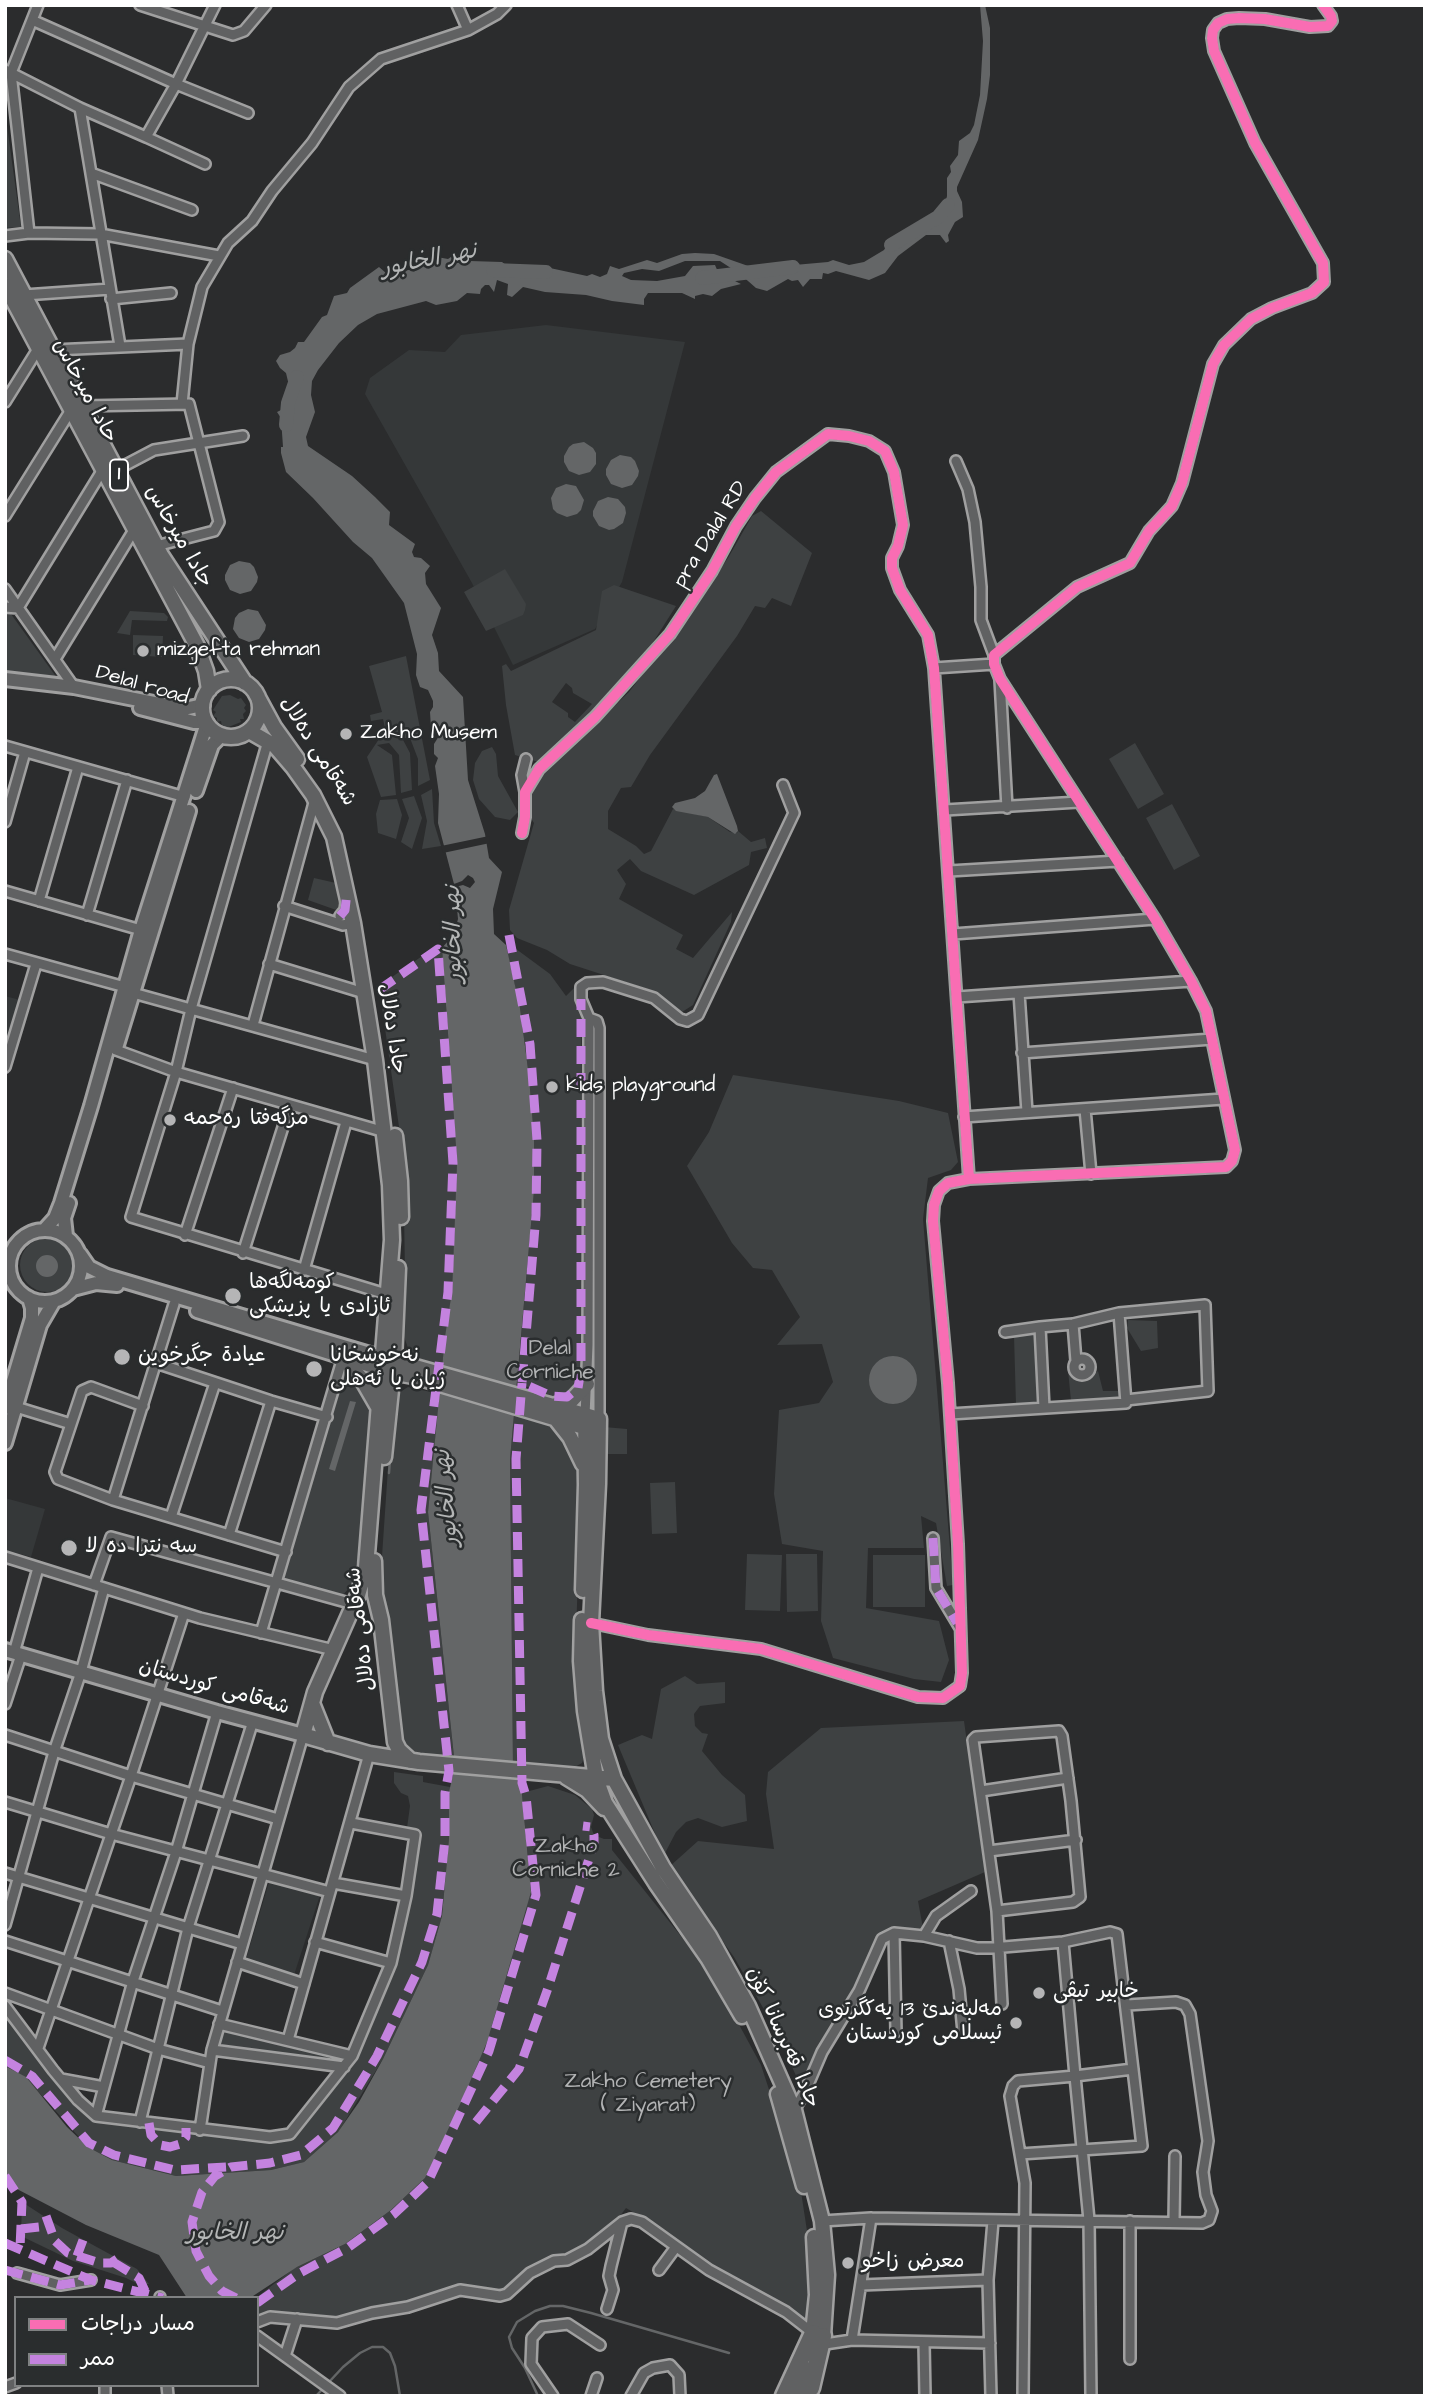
<!DOCTYPE html>
<html>
<head>
<meta charset="utf-8">
<style>
	body { margin:0 }
	#map { position:relative; width:1430px; height:2401px; overflow:hidden; background:#2b2c2d; font-family:"Architects Daughter","Playpen Sans Arabic",sans-serif }
	canvas { display:block }
	.frame { position:absolute; inset:0; border:7px solid #fff; pointer-events:none }
	.legend { position:absolute; left:14px; top:2296px; width:245px; height:91px; box-sizing:border-box; background:#2a2d2e; border:2px solid #7f8182; margin:0; padding:9px 12px; list-style:none; font-size:21px; color:#fff }
	.legend li { display:flex; align-items:center; gap:14px; height:35px }
	.legend b { width:35px; border:2px solid #7f8182 }
</style>
</head>
<body>
<div id="map">
<canvas width="1430" height="2401"></canvas>
<div class="frame"></div>
<ul class="legend">
<li><b style="height:9px;background:#f96db3"></b>مسار دراجات</li>
<li><b style="height:9px;background:#c483df"></b>ممر</li>
</ul>
</div>
<script>
const context = document.querySelector('canvas').getContext('2d');
context.lineJoin = 'round';
function fillPath(path, color) {
  context.fillStyle = color;
  context.fill(path, 'evenodd');
}
function poly(rows) {
  const path = new Path2D();
  for (const r of rows) {
    if (r.length === 3) {
      path.moveTo(r[0] + r[2], r[1]);
      path.arc(r[0], r[1], r[2], 0, 2 * Math.PI);
      continue;
    }
    path.moveTo(r[0], r[1]);
    for (let i = 2; i < r.length; i += 2) path.lineTo(r[i], r[i + 1]);
  }
  return path;
}
function strokePath(path, color, width, dash) {
  context.strokeStyle = color;
  context.lineWidth = width;
  context.lineCap = dash ? 'butt' : 'round';
  context.setLineDash(dash || []);
  context.stroke(path);
}
function drawText(font, color, halo, rows, align = 'center') {
  context.font = font + ' "Architects Daughter","Playpen Sans Arabic",sans-serif';
  context.lineWidth = 5;
  context.setLineDash([]);
  context.textBaseline = 'middle';
  context.strokeStyle = halo;
  context.fillStyle = color;
  for (const [text, x, y, turn = 0] of rows) {
    context.save();
    context.translate(x, y);
    context.rotate((+turn || 0) * Math.PI / 180);
    context.textAlign = isNaN(turn) ? turn : align;
    if (halo) context.strokeText(text, 0, 0);
    context.fillText(text, 0, 0);
    context.restore();
  }
}
fillPath(poly([
	[546,325,685,342,622,582,595,629,513,665,472,583,365,394,370,378,409,350,445,352,461,335],
	[5,996,20,1000,5,1045],
	[5,1498,45,1509,31,1557,5,1550],
	[270,1879,321,1892,294,1975,246,1959]
]), '#353839');
fillPath(poly([
	[5,111,21,227,5,228],
	[761,511,812,553,791,606,772,598,765,608,755,606,737,636,650,755,631,787,621,788,608,811,608,829,636,846,644,854,651,851,673,809,708,817,730,832,737,833,738,831,751,842,765,838,767,848,751,852,749,865,694,895,641,871,630,859,617,870,626,884,619,899,683,935,676,949,693,958,732,912,731,922,693,1005,682,1012,672,1008,650,990,570,964,547,950,517,938,510,930,509,910,534,823,525,809,538,779,629,692,679,627,728,558,752,516],
	[505,569,526,604,525,610,523,615,486,631,464,592],
	[614,585,676,606,645,655,588,719,542,763,515,755,506,705,502,666,506,664,511,671,596,630,602,591],
	[566,683,572,688,573,693,592,704,575,722,568,717,568,713,552,702],
	[130,611,164,613,168,617,167,621,132,620,130,635,117,633],
	[5,613,11,614,57,678,5,672],
	[133,635,163,636,162,657,133,655],
	[406,656,430,780,418,786,418,759,410,738,402,738,410,753,412,790,401,793,399,755,389,743,377,745,392,755,396,795,381,797,367,757,379,739,387,737,383,719,371,721,370,715,382,712,369,666],
	[230,695,238,699,241,698,246,705,244,708,246,711,243,714,244,719,240,719,241,722,226,728,222,726,221,721,217,722,217,718,213,716,216,712,213,710,222,696],
	[1135,743,1164,794,1138,809,1109,759],
	[492,747,496,754,498,776,518,812,510,820,495,817,479,799,473,780,475,763,482,751],
	[432,789,434,823,441,846,422,849,427,821,421,795],
	[414,796,422,818,412,849,401,842,409,818,402,799],
	[397,799,402,815,396,839,378,833,376,814,380,800],
	[1172,804,1200,856,1174,870,1146,818],
	[314,878,336,883,339,911,308,900],
	[508,943,550,974,566,996,577,985,581,1007,581,1370,578,1388,567,1397,551,1396,517,1383,534,1191,534,1137,529,1077,520,1008,508,956],
	[438,945,442,948,457,1162,452,1291,442,1366,417,1359,408,1348,400,1325,405,1273,403,1155,379,986],
	[733,1075,899,1101,948,1113,958,1162,951,1170,928,1178,923,1219,953,1585,947,1586,936,1523,921,1516,924,1548,868,1548,866,1608,939,1621,949,1660,941,1682,914,1679,833,1658,821,1621,823,1551,782,1544,774,1494,779,1410,819,1403,833,1382,822,1344,777,1345,800,1317,772,1270,753,1268,732,1243,687,1166,709,1132],
	[47,1265,27],
	[1128,1320,1157,1321,1158,1348,1141,1351,1127,1328],
	[1037,1331,1039,1403,1016,1405,1014,1336],
	[345,1369,367,1400,370,1416,359,1552,352,1585,340,1598,280,1580,342,1371],
	[1068,1370,1079,1380,1087,1379,1098,1371,1103,1391,1121,1391,1121,1398,1071,1401],
	[408,1387,440,1394,428,1512,454,1757,417,1754,405,1747,400,1738,381,1571,392,1409,397,1394],
	[514,1415,552,1425,563,1435,578,1465,581,1481,575,1667,577,1720,584,1757,582,1763,573,1768,513,1768,510,1458],
	[604,1427,627,1429,627,1454,604,1454],
	[675,1482,677,1533,652,1534,650,1483],
	[747,1554,782,1555,780,1611,745,1610],
	[786,1554,817,1554,818,1611,787,1612],
	[873,1555,925,1555,925,1607,873,1607],
	[685,1676,697,1684,725,1682,725,1703,700,1706,694,1714,695,1726,702,1733,708,1734,702,1751,722,1775,745,1795,747,1821,722,1827,698,1818,686,1822,676,1832,664,1855,618,1745,642,1735,652,1739,661,1689],
	[964,1721,985,1872,918,1901,923,1928,881,1934,848,2005,828,2032,802,2089,774,2027,734,1957,669,1867,698,1841,774,1849,766,1794,768,1772,821,1728],
	[394,1772,423,1776,423,1782,450,1787,449,1838,442,1916,428,1965,383,2059,339,2131,304,2162,271,2170,176,2176,112,2160,88,2147,26,2078,5,2066,5,2006,96,2116,220,2132,290,2134,344,2067,391,1963,406,1896,416,1830,407,1828,410,1806,408,1796,401,1793,394,1783],
	[548,1786,575,1795,592,1809,594,1815,591,1827,594,1835,604,1839,612,1839,612,1850,712,1975,761,2065,800,2185,809,2244,809,2312,806,2322,716,2278,641,2217,626,2208,614,2224,581,2251,535,2266,499,2292,458,2286,432,2293,419,2301,332,2323,257,2314,256,2298,293,2269,345,2244,391,2210,425,2178,531,1892,522,1793],
	[221,2027,335,2055,332,2060,328,2062,218,2047],
	[22,2202,62,2228,137,2269,149,2284,138,2284,126,2278,73,2261,21,2236]
]), '#3e4142');
fillPath(poly([
	[980,5,985,5,990,28,990,75,987,99,978,140,957,187,957,191,962,202,963,217,955,222,948,235,949,241,946,243,940,235,926,235,898,256,885,273,869,280,836,271,828,274,823,273,822,279,810,279,803,287,798,280,792,281,788,279,767,291,756,288,740,274,720,261,685,261,659,271,642,269,624,273,622,276,631,280,657,281,685,276,693,266,715,265,721,279,735,281,741,284,721,289,712,296,703,294,695,296,695,299,682,293,648,293,644,299,644,305,612,301,586,295,545,292,523,287,512,297,507,295,508,284,497,280,494,292,489,285,485,285,481,289,480,294,467,293,457,301,436,305,426,301,377,314,358,325,339,343,318,370,312,381,311,395,315,412,306,437,308,446,352,476,375,497,390,512,389,525,415,544,412,552,414,557,421,558,430,566,425,573,426,584,441,608,432,635,438,653,439,671,463,697,468,780,485,834,489,858,502,872,493,909,494,934,506,945,520,1008,529,1077,534,1137,534,1191,510,1459,513,1768,522,1794,531,1892,487,2042,463,2098,425,2178,391,2210,345,2244,297,2267,250,2298,187,2298,159,2255,86,2225,15,2188,5,2172,5,2066,26,2077,67,2127,88,2147,112,2160,176,2176,271,2170,304,2162,338,2132,359,2102,383,2059,428,1965,442,1916,449,1838,449,1792,455,1766,428,1512,445,1337,452,1291,457,1162,442,948,454,934,458,919,455,887,463,885,470,888,475,882,473,878,468,875,462,881,454,884,438,823,439,794,435,766,438,758,434,754,434,744,439,736,438,732,431,728,430,712,433,707,433,701,428,690,420,687,416,675,417,654,404,603,372,558,353,542,313,498,286,472,281,453,281,447,283,447,281,418,277,412,287,407,291,394,286,373,280,368,276,361,280,355,290,352,295,348,298,342,304,342,322,317,327,315,334,296,347,293,350,288,379,267,393,279,405,271,428,264,437,257,448,259,454,255,470,261,502,262,515,272,527,271,536,265,587,276,592,274,600,277,607,274,610,266,619,269,647,260,657,263,682,254,695,253,714,254,771,274,774,269,783,266,828,262,833,260,849,265,864,262,884,250,887,245,896,239,931,222,944,208,947,196,947,178,951,172,950,166,958,155,959,141,970,133,974,125,980,95,983,41],
	[584,442,593,448,596,453,596,464,590,472,579,475,569,471,564,462,564,456,569,447,573,444],
	[620,455,631,457,635,461,639,471,638,476,632,485,622,488,611,484,606,475,606,469,611,460],
	[566,484,576,486,584,500,581,510,577,514,567,517,557,513,553,509,551,498,556,488],
	[608,497,618,499,625,507,626,513,623,523,614,529,609,530,599,526,593,516,593,511,598,501],
	[239,561,250,563,254,567,258,577,257,582,251,591,240,594,230,590,225,580,225,575,230,565],
	[248,609,258,611,266,625,265,630,259,639,249,642,239,638,233,629,235,618,239,613],
	[717,774,737,826,738,831,735,834,708,817,676,811,672,807,675,803,695,798,705,791,714,775],
	[47,1266,11],
	[893,1380,24],
	[350,1401,356,1402,335,1471,329,1469]
]), '#646667');
fillPath(poly([
	[489,836,490,843,443,853,441,846]
]), '#2b2c2d');
strokePath(poly([
	[389,1473,390,1460],
	[316,2396,343,2367,360,2353,372,2347,383,2347,390,2353,395,2366,400,2396],
	[538,2396,525,2368,512,2348,509,2337,517,2322,535,2311,550,2306,563,2306,591,2313,729,2353]
]), '#646667', 2.5);
strokePath(poly([
	[891,245,938,217,948,205],
	[493,270,546,272],
	[702,278,793,267],
	[286,425,288,403,297,377]
]), '#646667', 14);
strokePath(poly([
	[5,2270,17,2273]
]), '#404142', 9, [9, 4.5]);
const street = poly([
	[140,5,233,35,244,31,266,5],
	[457,5,468,30],
	[32,20,176,84,248,113],
	[5,70,11,73,38,5],
	[80,108,120,346],
	[146,137,205,164],
	[91,173,192,210],
	[29,233,11,73,80,108,146,137,176,84,215,5],
	[5,236,29,233,100,234,219,256],
	[24,295,110,289],
	[111,299,171,293],
	[53,350,188,344],
	[5,402,38,349],
	[182,404,188,344,202,287,228,243,252,221,272,191,312,143,349,87,381,59,468,30,497,14,506,5],
	[82,406,189,404,219,522,214,531,156,546],
	[956,461,968,489,975,522,981,587,981,620,994,655],
	[116,470,154,450,243,436],
	[5,516,71,410],
	[5,589,74,687],
	[5,607,18,608,102,471],
	[55,659,134,530],
	[934,668,994,664],
	[1000,680,1007,808],
	[268,741,191,1009,176,1072,131,1217,386,1294],
	[5,746,185,797],
	[525,792,522,775,526,759],
	[945,810,1079,802],
	[5,822,25,752],
	[522,833,525,817,525,792,539,769,595,717,670,634,712,571,736,526,755,498,776,472,828,434,849,436,869,441,885,451,894,472,903,525,898,546,892,558,892,568,900,590,928,635,934,668,969,1179,948,1183,939,1191,934,1205,933,1221,948,1383,958,1544,962,1673,960,1686,943,1698,918,1697,761,1649,648,1635,591,1623],
	[949,871,1118,861],
	[5,891,141,930],
	[39,901,78,767],
	[284,906,343,925,353,923],
	[87,915,127,780],
	[340,916,345,910,346,901],
	[953,934,1155,919],
	[5,954,125,987],
	[269,964,364,993],
	[133,993,375,1060],
	[1019,993,1027,1112],
	[957,997,1191,981],
	[589,1018,597,1021,599,1028,599,1419],
	[253,1025,315,799],
	[116,1050,176,1072,385,1132],
	[1022,1053,1212,1039],
	[5,1067,36,964],
	[1085,1109,1091,1174],
	[964,1117,1223,1099],
	[969,1179,1226,1167,1232,1161,1235,1150,1206,1011,1191,981,1155,919,1000,679,994,664,994,655,1077,587,1130,563,1149,531,1172,506,1182,483,1213,364,1224,345,1251,319,1272,308,1312,293,1324,282,1323,263,1255,143,1214,51,1212,38,1213,30,1218,23,1227,19,1239,18,1265,19,1310,27,1328,26,1332,21,1331,16,1323,5],
	[185,1235,233,1088],
	[243,1253,290,1105],
	[304,1270,346,1122],
	[1119,1313,1205,1305,1208,1391,1126,1400],
	[1073,1324,1076,1361],
	[1005,1332,1040,1327],
	[1082,1367,8],
	[156,1363,271,1401,327,1417],
	[143,1406,91,1387,82,1391,55,1472,58,1479,113,1500,286,1552],
	[16,1407,71,1424],
	[950,1414,1126,1403,1119,1313,1073,1324,1040,1327,1044,1408],
	[585,1416,588,1345,589,1018,581,999,581,987,587,983,603,982,654,998,680,1019,687,1021,698,1015,794,813,783,785],
	[113,1500,174,1304],
	[171,1517,215,1383],
	[229,1535,271,1401],
	[933,1538,936,1588,960,1628],
	[5,1557,200,1618,334,1650],
	[94,1585,111,1537,353,1604],
	[261,1633,343,1357],
	[14,1653,38,1568],
	[5,1704,21,1655],
	[5,1735,131,1776,278,1819],
	[981,1791,1068,1778],
	[5,1802,111,1834,330,1892],
	[989,1851,1076,1840],
	[5,1873,242,1944],
	[333,1883,406,1896],
	[997,1911,1073,1902,1080,1897,1071,1801,1062,1736,1059,1731,976,1737,973,1740,997,1911,1002,2004],
	[5,1925,54,1752,81,1672,104,1588],
	[894,1933,896,2032],
	[924,1936,936,1916,971,1891],
	[5,1941,222,2011],
	[949,1941,959,1989,963,2032],
	[315,1942,391,1963],
	[1063,1942,1075,2076,1133,2069],
	[237,1962,304,1984],
	[5,1993,158,2049,210,2063],
	[5,2006,53,2070,78,2100,96,2116,270,2137,290,2134,352,2056,391,1963,406,1896,415,1835,351,1823],
	[219,2024,352,2056],
	[288,2040,369,1754],
	[38,2048,131,1776,184,1613],
	[212,2050,344,2067],
	[61,2079,104,2087],
	[794,2110,804,2094,822,2052,859,1991,882,1939,894,1933,924,1936,977,1948,992,1948,1063,1942,1110,1932,1117,1934,1142,2146,1020,2154],
	[96,2116,133,1981,176,1852,217,1712],
	[140,2122,188,1928,253,1721],
	[200,2130,212,2050,303,1735],
	[822,2221,871,2218,1202,2223,1209,2220,1212,2211,1206,2195,1203,2172,1208,2141,1190,2014,1185,2005,1176,2002,1127,2005],
	[1174,2221,1175,2156],
	[659,2270,676,2247],
	[17,2273,60,2285,91,2280],
	[861,2285,988,2280],
	[160,2298,160,2297],
	[607,2309,613,2290,609,2276,611,2266,622,2222],
	[257,2322,270,2317,337,2323,372,2313,408,2307,460,2290,500,2296,507,2294,530,2273,554,2261,567,2260,588,2249,622,2222,631,2219,642,2222,709,2270,786,2312,813,2333],
	[257,2336,340,2396],
	[852,2340,871,2218],
	[924,2343,925,2396],
	[825,2344,852,2340,990,2343],
	[285,2356,297,2319],
	[1130,2359,1130,2221],
	[167,2385,168,2396],
	[5,2387,16,2383],
	[105,2396,105,2385],
	[553,2396,531,2364,532,2338,542,2327,568,2324,600,2345],
	[591,2396,597,2378],
	[631,2396,644,2373,653,2368,670,2365,679,2375,680,2396],
	[991,2396,988,2280,993,2221],
	[1023,2396,1025,2183,1010,2096,1013,2086,1018,2081,1075,2076,1089,2220,1091,2396]
]);
const secondary = poly([
	[5,679,74,687,184,709,203,705],
	[140,708,194,722,206,722],
	[196,791,212,745,222,735],
	[116,1048,189,811],
	[45,1229,55,1218,61,1203,91,1106,141,930,207,723],
	[45,1266,36],
	[66,1236,64,1218,69,1203],
	[80,1254,89,1267,107,1276,390,1360],
	[73,1289,96,1283,117,1285],
	[197,1311,380,1369],
	[5,1408,32,1318,32,1308,29,1298],
	[5,1443,40,1325,54,1301],
	[5,1650,217,1712,303,1735]
]);
const primary = poly([
	[5,259,161,555,245,683],
	[5,285,197,646,206,671,209,690],
	[231,708,29],
	[255,692,274,727,297,759],
	[249,731,275,746,293,767,313,795,334,837,353,923,375,1060,390,1185,392,1240,366,1567,358,1595,315,1692,303,1735,369,1754,419,1762,614,1779],
	[395,1136,400,1181,401,1217],
	[343,1357,363,1381,378,1407],
	[394,1361,599,1419,598,1484,591,1623,595,1691,601,1739,614,1779,663,1868,709,1936,748,2006,794,2110,822,2221,827,2275,823,2336],
	[385,1371,413,1376,594,1430],
	[556,1405,571,1401,587,1384],
	[555,1418,570,1437,583,1464],
	[384,1457,394,1361,398,1268],
	[374,1561,375,1595,381,1620,395,1742,399,1750,411,1761],
	[583,1590,586,1485,585,1416],
	[582,1620,581,1661,585,1711,596,1778,605,1803,656,1883,708,1958,742,2016],
	[312,1703,328,1743],
	[566,1777,587,1790,604,1808],
	[778,2094,804,2186],
	[813,2333,817,2295,814,2237]
]);
const highway = poly([
	[811,2388,823,2336],
	[784,2396,813,2333],
	[797,2396,806,2370]
]);
strokePath(street, '#a0a0a0', 14);
strokePath(secondary, '#a0a0a0', 18);
strokePath(primary, '#a0a0a0', 19);
strokePath(highway, '#a0a0a0', 21);
strokePath(street, '#606162', 9);
strokePath(secondary, '#606162', 12);
strokePath(primary, '#606162', 14);
strokePath(highway, '#606162', 16);
strokePath(poly([
	[340,916,345,910,347,892],
	[509,935,530,1044,537,1140,536,1215,522,1383,551,1396,567,1397,578,1388,581,1370,581,999],
	[933,1538,936,1588,957,1623],
	[5,2060,32,2076,89,2143,114,2155,175,2170,227,2167],
	[476,2122,519,2069,548,1988,594,1843,594,1835,591,1827,583,1826],
	[149,2123,151,2135,160,2145,170,2147,180,2144,186,2137,186,2128],
	[5,2176,22,2202,20,2248],
	[46,2216,55,2241,68,2253,100,2263,111,2263,117,2259],
	[21,2229,48,2226],
	[5,2243,91,2280,163,2298],
	[77,2256,83,2240],
	[113,2262,139,2278,146,2293],
	[5,2270,60,2285,91,2280],
	[236,2298,222,2291,209,2276,196,2251,192,2222,202,2192,215,2176,231,2167,270,2163,301,2155,333,2128,377,2056,422,1962,437,1914,445,1839,445,1793,449,1771,421,1510,448,1292,453,1163,438,949,373,994],
	[257,2303,298,2274,349,2247,394,2214,428,2182,489,2051,536,1895,526,1796,522,1783,516,1459,522,1383]
]), '#c483df', 9, [18, 9]);
strokePath(poly([
	[522,833,525,817,525,792,539,769,595,717,670,634,712,571,736,526,755,498,776,472,828,434,849,436,869,441,885,451,894,472,903,525,898,546,892,558,892,568,900,590,928,635,934,668,969,1179,948,1183,939,1191,934,1205,933,1221,948,1383,958,1544,962,1673,960,1686,943,1698,918,1697,761,1649,648,1635,591,1623],
	[969,1179,1226,1167,1232,1161,1235,1150,1206,1011,1191,981,1155,919,1000,679,994,664,994,655,1077,587,1130,563,1149,531,1172,506,1182,483,1213,364,1224,345,1251,319,1272,308,1312,293,1324,282,1323,263,1255,143,1214,51,1212,38,1213,30,1218,23,1227,19,1239,18,1265,19,1310,27,1328,26,1332,21,1331,16,1323,5]
]), '#f96db3', 10);
for (const [x, y, r, color] of [
	[143,651,7,"#b5b5b6"],
	[346,734,7,"#b5b5b6"],
	[552,1087,7,"#b5b5b6"],
	[170,1120,7,"#b5b5b6"],
	[233,1296,9,"#b5b5b6"],
	[122,1357,9,"#b5b5b6"],
	[314,1369,9,"#b5b5b6"],
	[69,1548,9,"#b5b5b6"],
	[1039,1993,7,"#b5b5b6"],
	[1016,2023,7,"#b5b5b6"],
	[848,2263,7,"#b5b5b6"]
]) {
  const dot = new Path2D();
  dot.arc(x, y, r, 0, 2 * Math.PI);
  context.fillStyle = color;
  context.fill(dot);
  strokePath(dot, '#2a2d2e', 2.5);
}
for (const [x, y, w] of [
	[119,475,18]
]) {
  const box = new Path2D();
  box.roundRect(x - w / 2, y - 15.5, w, 31, 5);
  context.fillStyle = '#2a2d2e';
  context.fill(box);
  strokePath(box, '#fff', 2);
}
drawText('bold 19px', '#fff', null, [
	["1",119,475]
]);
drawText('21px', '#fff', '#2a2d2e', [
	["حادا ميرخاس",84,391,62],
	["pra Dalal RD",711,535,-58],
	["جادا ميرخاس",178,537,60],
	["Delal road",142,686,16],
	["شەقامی دەلال",317,752,58],
	["جادا دەلال",391,1029,81],
	["شەقامی دەلال",362,1629,-97],
	["شەقامی کوردستان",214,1688,16],
	["جادا قەبرسانا کۆن",782,2038,66]
]);
drawText('21px', '#fff', '#2a2d2e', [
	["mizgefta rehman",157,651],
	["Zakho Musem",360,734],
	["kids playground",566,1087],
	["مزگەفتا رەحمە",184,1120],
	["کومەلگەھا",249,1284],
	["ئازادی یا پزیشکی",249,1308],
	["عيادة جگرخوين",138,1357],
	["نەخوشخانا",330,1357],
	["ژيان يا ئەهلى",330,1381],
	["سه نترا ده لا",85,1548],
	["خابیر تیڤی",1053,1993],
	["مەلبەندێ 13 یەکگرتوی",1002,2011,"right"],
	["ئیسلامی کوردستان",1002,2035,"right"],
	["معرض زاخو",862,2263]
], 'left');
drawText('21px', '#b3b4b5', '#2a2d2e', [
	["Delal",550,1350],
	["Corniche",550,1374],
	["Zakho",566,1848],
	["Corniche 2",566,1872],
	["Zakho Cemetery",648,2083],
	["( Ziyarat)",648,2107]
]);
drawText('italic 23px', '#b4b6b6', '#2a2d2e', [
	["نهر الخابور",429,261,-11],
	["نهر الخابور",455,934,-91],
	["نهر الخابور",448,1498,-95],
	["نهر الخابور",235,2234]
]);
</script>
</body>
</html>
